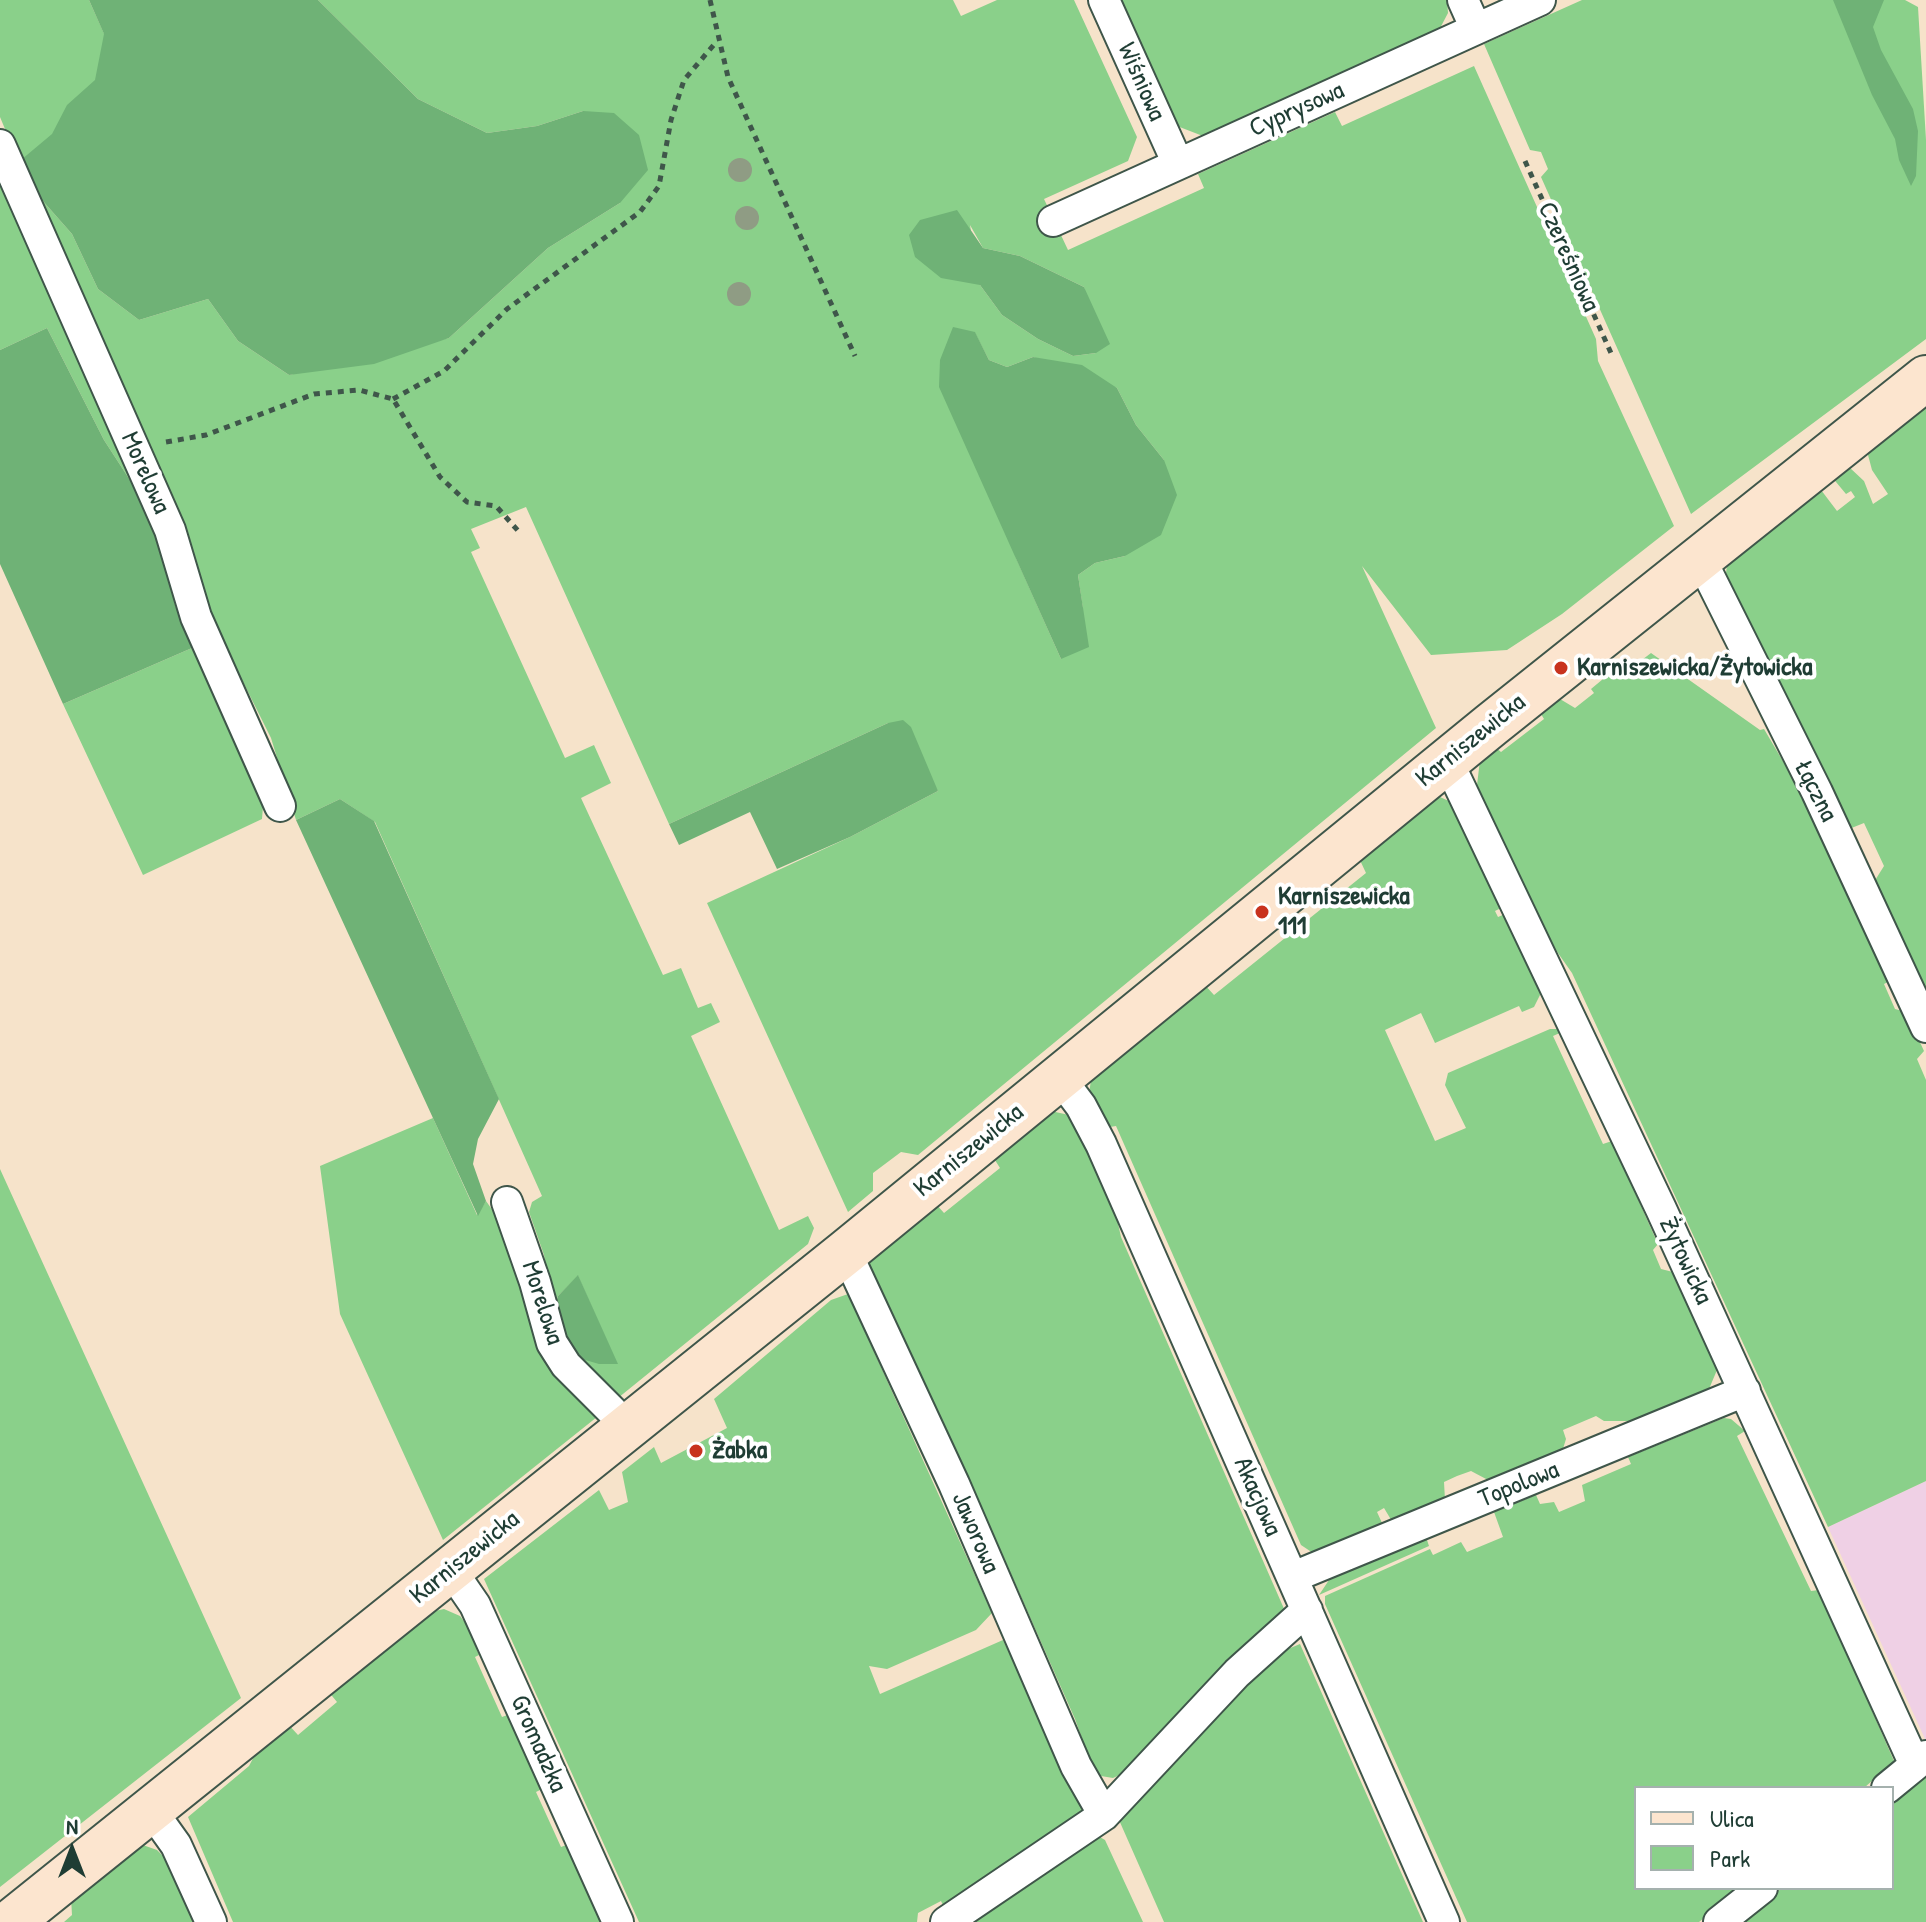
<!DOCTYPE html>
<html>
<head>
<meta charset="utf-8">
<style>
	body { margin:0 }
	#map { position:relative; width:1926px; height:1922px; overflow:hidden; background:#f6e3ca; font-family:"Patrick Hand",sans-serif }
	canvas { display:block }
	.legend { position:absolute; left:1634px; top:1786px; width:260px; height:104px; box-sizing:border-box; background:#fff; border:2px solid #a5b1ae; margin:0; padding:10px 14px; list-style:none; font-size:24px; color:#1f3d34 }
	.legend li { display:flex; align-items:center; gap:16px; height:40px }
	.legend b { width:40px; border:2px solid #a5b1ae }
	.north { position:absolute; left:32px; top:1810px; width:80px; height:80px; -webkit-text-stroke:6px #fff; paint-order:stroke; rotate:0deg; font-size:22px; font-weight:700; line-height:32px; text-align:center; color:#1f3d34 }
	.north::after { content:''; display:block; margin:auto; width:28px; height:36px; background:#1f3d34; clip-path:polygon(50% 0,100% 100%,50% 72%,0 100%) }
</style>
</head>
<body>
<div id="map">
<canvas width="1926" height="1922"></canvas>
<ul class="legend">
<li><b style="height:10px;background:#fce5cf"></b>Ulica</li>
<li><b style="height:22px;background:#8ad08a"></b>Park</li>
</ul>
<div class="north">N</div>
</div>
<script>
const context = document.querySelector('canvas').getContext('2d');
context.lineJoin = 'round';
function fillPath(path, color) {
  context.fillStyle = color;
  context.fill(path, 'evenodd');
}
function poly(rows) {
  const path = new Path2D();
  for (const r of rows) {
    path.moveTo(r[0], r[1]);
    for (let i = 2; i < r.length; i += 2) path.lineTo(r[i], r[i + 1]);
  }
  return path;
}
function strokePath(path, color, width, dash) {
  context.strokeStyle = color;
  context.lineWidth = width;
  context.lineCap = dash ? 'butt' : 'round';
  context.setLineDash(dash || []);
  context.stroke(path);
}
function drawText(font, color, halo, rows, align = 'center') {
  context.font = font + ' "Patrick Hand",sans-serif';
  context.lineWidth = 8;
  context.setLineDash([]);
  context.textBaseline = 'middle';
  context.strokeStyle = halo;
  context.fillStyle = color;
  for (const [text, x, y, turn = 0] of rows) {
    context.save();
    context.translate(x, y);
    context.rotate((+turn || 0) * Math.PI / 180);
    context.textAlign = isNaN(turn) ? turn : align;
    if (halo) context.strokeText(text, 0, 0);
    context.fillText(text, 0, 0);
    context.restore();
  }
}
fillPath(poly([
	[1926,1481,1926,1741,1828,1527]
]), '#efd0e5');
fillPath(poly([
	[0,0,89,0,140,114,42,200,72,234,98,289,139,320,208,299,238,341,289,375,449,338,548,248,620,203,583,111,537,126,487,133,418,99,318,0,953,0,961,16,997,0,1074,0,1137,137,1128,161,1044,199,1068,250,1204,188,1198,174,1335,112,1342,126,1474,66,1596,339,1598,361,1674,526,1562,614,1507,650,1431,655,1362,566,1436,728,918,1155,901,1152,873,1173,873,1191,848,1212,707,903,850,837,938,791,888,723,669,824,526,507,471,529,480,548,471,552,565,758,594,745,611,783,581,798,663,975,681,968,698,1008,711,1003,720,1022,691,1036,779,1230,808,1216,814,1228,808,1244,618,1398,568,1355,617,1364,578,1276,558,1296,552,1315,544,1255,529,1212,532,1202,542,1196,375,822,340,799,296,820,271,738,202,600,0,117],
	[970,225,983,248,1020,256,1084,287,1096,353,1073,356,1038,339,1002,315,980,285],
	[975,333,989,360,1007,367,1033,357,1117,388,1136,425,1164,460,1125,556,1095,563,1078,575,1083,609,1061,659,1016,558],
	[1119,0,1447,0,1448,13,1437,34,1208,138,1177,126],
	[1582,0,1905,0,1918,7,1926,140,1926,339,1691,514,1541,177,1548,169,1541,152,1530,150,1484,44],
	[0,179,150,511,104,440,47,328,0,350],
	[1926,401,1926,986,1922,987,1874,882,1884,866,1864,823,1849,829,1791,703,1786,705,1726,573,1727,565,1818,486,1837,511,1855,497,1851,491,1846,494,1831,476,1849,467,1864,481,1873,504,1888,494,1872,470,1868,455,1870,445],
	[192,648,263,806,262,819,143,875,63,704],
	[1651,653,1760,730,1764,729,1817,819,1890,981,1884,984,1895,1009,1906,1012,1924,1051,1917,1059,1926,1080,1926,1481,1828,1527,1572,973,1553,946,1477,785,1480,760,1493,745,1501,752,1544,719,1541,714,1560,699,1575,708,1594,693,1591,689,1615,669,1621,676],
	[1440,797,1451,802,1456,811,1501,908,1495,911,1498,917,1505,914,1542,991,1534,1007,1522,1012,1519,1006,1435,1043,1421,1013,1385,1030,1435,1141,1466,1128,1445,1085,1448,1073,1550,1029,1558,1029,1562,1032,1553,1036,1603,1144,1612,1141,1658,1244,1653,1250,1661,1269,1673,1272,1717,1361,1717,1370,1709,1389,1698,1395,1633,1421,1604,1421,1596,1416,1563,1430,1566,1439,1562,1452,1488,1480,1471,1471,1457,1476,1444,1482,1445,1500,1393,1523,1384,1508,1377,1512,1383,1525,1313,1553,1301,1545,1116,1126,1110,1127,1089,1094,1091,1080,1204,984,1214,995,1366,873,1358,856,1428,799],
	[1051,1111,1069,1115,1086,1147,1117,1219,1121,1237,1285,1611,1124,1773,1113,1778,1095,1775,1075,1719,969,1479,894,1316,867,1272,869,1261,936,1204,944,1213,1000,1168,993,1157],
	[433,1118,477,1215,486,1201,498,1218,597,1417,443,1540,340,1314,320,1166],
	[0,1169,241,1698,0,1887],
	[848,1294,992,1613,976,1630,887,1669,869,1666,880,1694,1003,1640,1089,1812,945,1909,941,1901,918,1913,917,1922,639,1922,484,1579,599,1490,609,1510,628,1502,622,1472,654,1447,661,1463,727,1428,714,1399,831,1300],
	[1724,1418,1731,1419,1745,1431,1737,1436,1811,1591,1819,1590,1894,1761,1864,1788,1636,1788,1636,1888,1741,1888,1699,1922,1467,1922,1325,1604,1325,1596,1430,1549,1433,1555,1461,1542,1467,1552,1503,1537,1494,1512,1536,1495,1540,1504,1554,1502,1559,1512,1585,1501,1582,1485,1631,1464,1628,1457],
	[1426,1537,1429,1546,1319,1595,1331,1577],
	[444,1609,460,1616,467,1625,479,1655,475,1657,502,1717,510,1714,544,1788,536,1792,561,1847,569,1844,603,1922,233,1922,188,1817,249,1766,260,1745,287,1723,298,1735,337,1702,328,1691,426,1613],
	[1300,1644,1423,1922,1164,1922,1119,1820,1271,1656],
	[1926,1772,1926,1922,1740,1922,1782,1888,1892,1888,1892,1800],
	[1098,1836,1105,1840,1143,1922,965,1922],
	[140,1844,157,1850,165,1858,195,1922,64,1922,72,1915,71,1897]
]), '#8ad08a');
fillPath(poly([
	[89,0,318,0,418,99,487,133,537,126,583,111,614,113,639,135,648,170,620,203,548,248,449,338,374,364,289,375,238,341,208,299,139,320,98,289,72,234,42,200,21,160,52,134,67,105,95,80,104,34],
	[1833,0,1884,0,1873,27,1881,50,1913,109,1918,131,1916,176,1911,186,1899,160,1895,139,1872,95],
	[957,210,983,248,1020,256,1084,287,1110,344,1096,353,1073,356,1038,339,1002,315,980,285,941,278,915,257,909,235,920,220],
	[953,327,975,332,989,360,1007,367,1033,357,1082,365,1117,388,1136,425,1164,460,1177,495,1161,535,1125,556,1095,563,1078,575,1089,647,1061,659,939,387,940,360],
	[47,328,104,440,150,511,170,566,175,605,192,648,63,704,0,564,0,350],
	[903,720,911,727,938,791,850,837,777,869,750,812,679,845,669,824,888,723],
	[340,799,374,821,499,1099,478,1139,473,1164,486,1201,478,1216,296,820],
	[578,1275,618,1364,599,1364,568,1355,552,1315,558,1296]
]), '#6fb276');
const street = poly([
	[1104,0,1178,164],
	[1463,0,1476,29],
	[0,145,170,530,196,617,280,806],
	[1053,221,1540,0],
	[1700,558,1817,792,1926,1027],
	[1447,760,1661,1209,1915,1765],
	[1060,1078,1081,1106,1101,1144,1444,1922],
	[507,1202,535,1282,552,1343,566,1365,612,1411,625,1430],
	[846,1252,954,1484,1076,1766,1104,1815],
	[451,1570,475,1605,618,1922],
	[1293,1577,1745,1391],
	[1887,1788,1926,1756],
	[151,1810,176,1845,211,1922],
	[946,1922,1104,1815,1237,1673,1307,1610],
	[1719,1922,1762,1888]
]);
const secondary = poly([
	[11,1922,846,1252,1491,725,1926,378]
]);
strokePath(street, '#3f564a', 34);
strokePath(secondary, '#3f564a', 48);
strokePath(poly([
	[710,0,728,77,855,356],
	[1525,161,1611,353],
	[393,399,444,371,507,309,640,212,659,186,671,120,684,80,717,41],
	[166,442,206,435,314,394,359,390,393,399,440,477,467,502,496,506,520,533]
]), '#3f564a', 5, [6, 6]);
strokePath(street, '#fff', 30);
strokePath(secondary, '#fce5cf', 44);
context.fillStyle = '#8f9c84';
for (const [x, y] of [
	[740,170],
	[747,218],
	[739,294]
]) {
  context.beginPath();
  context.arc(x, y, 12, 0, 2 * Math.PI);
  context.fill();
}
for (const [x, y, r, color] of [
	[1561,668,8,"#c8321e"],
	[1262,912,8,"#c8321e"],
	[696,1451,8,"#c8321e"]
]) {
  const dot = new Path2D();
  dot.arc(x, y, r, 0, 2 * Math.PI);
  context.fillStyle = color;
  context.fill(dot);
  strokePath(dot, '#fff', 3);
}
drawText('26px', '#1f3d34', '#fff', [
	["Wiśniowa",1141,82,66],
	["Cyprysowa",1297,110,-24],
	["Czereśniowa",1568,257,66],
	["Morelowa",145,473,66],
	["Karniszewicka",1471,741,-39],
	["Łączna",1815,791,63],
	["Karniszewicka",969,1151,-39],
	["Żytowicka",1685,1261,65],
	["Morelowa",542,1303,72],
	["Topolowa",1519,1485,-22],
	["Akacjowa",1257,1497,66],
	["Jaworowa",975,1533,67],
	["Karniszewicka",465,1558,-39],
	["Gromadzka",538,1744,66]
]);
drawText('bold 26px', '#1f3d34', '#fff', [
	["Karniszewicka/Żytowicka",1577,668],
	["Karniszewicka",1278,897],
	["111",1278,927],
	["Żabka",712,1451]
], 'left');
</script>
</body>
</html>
